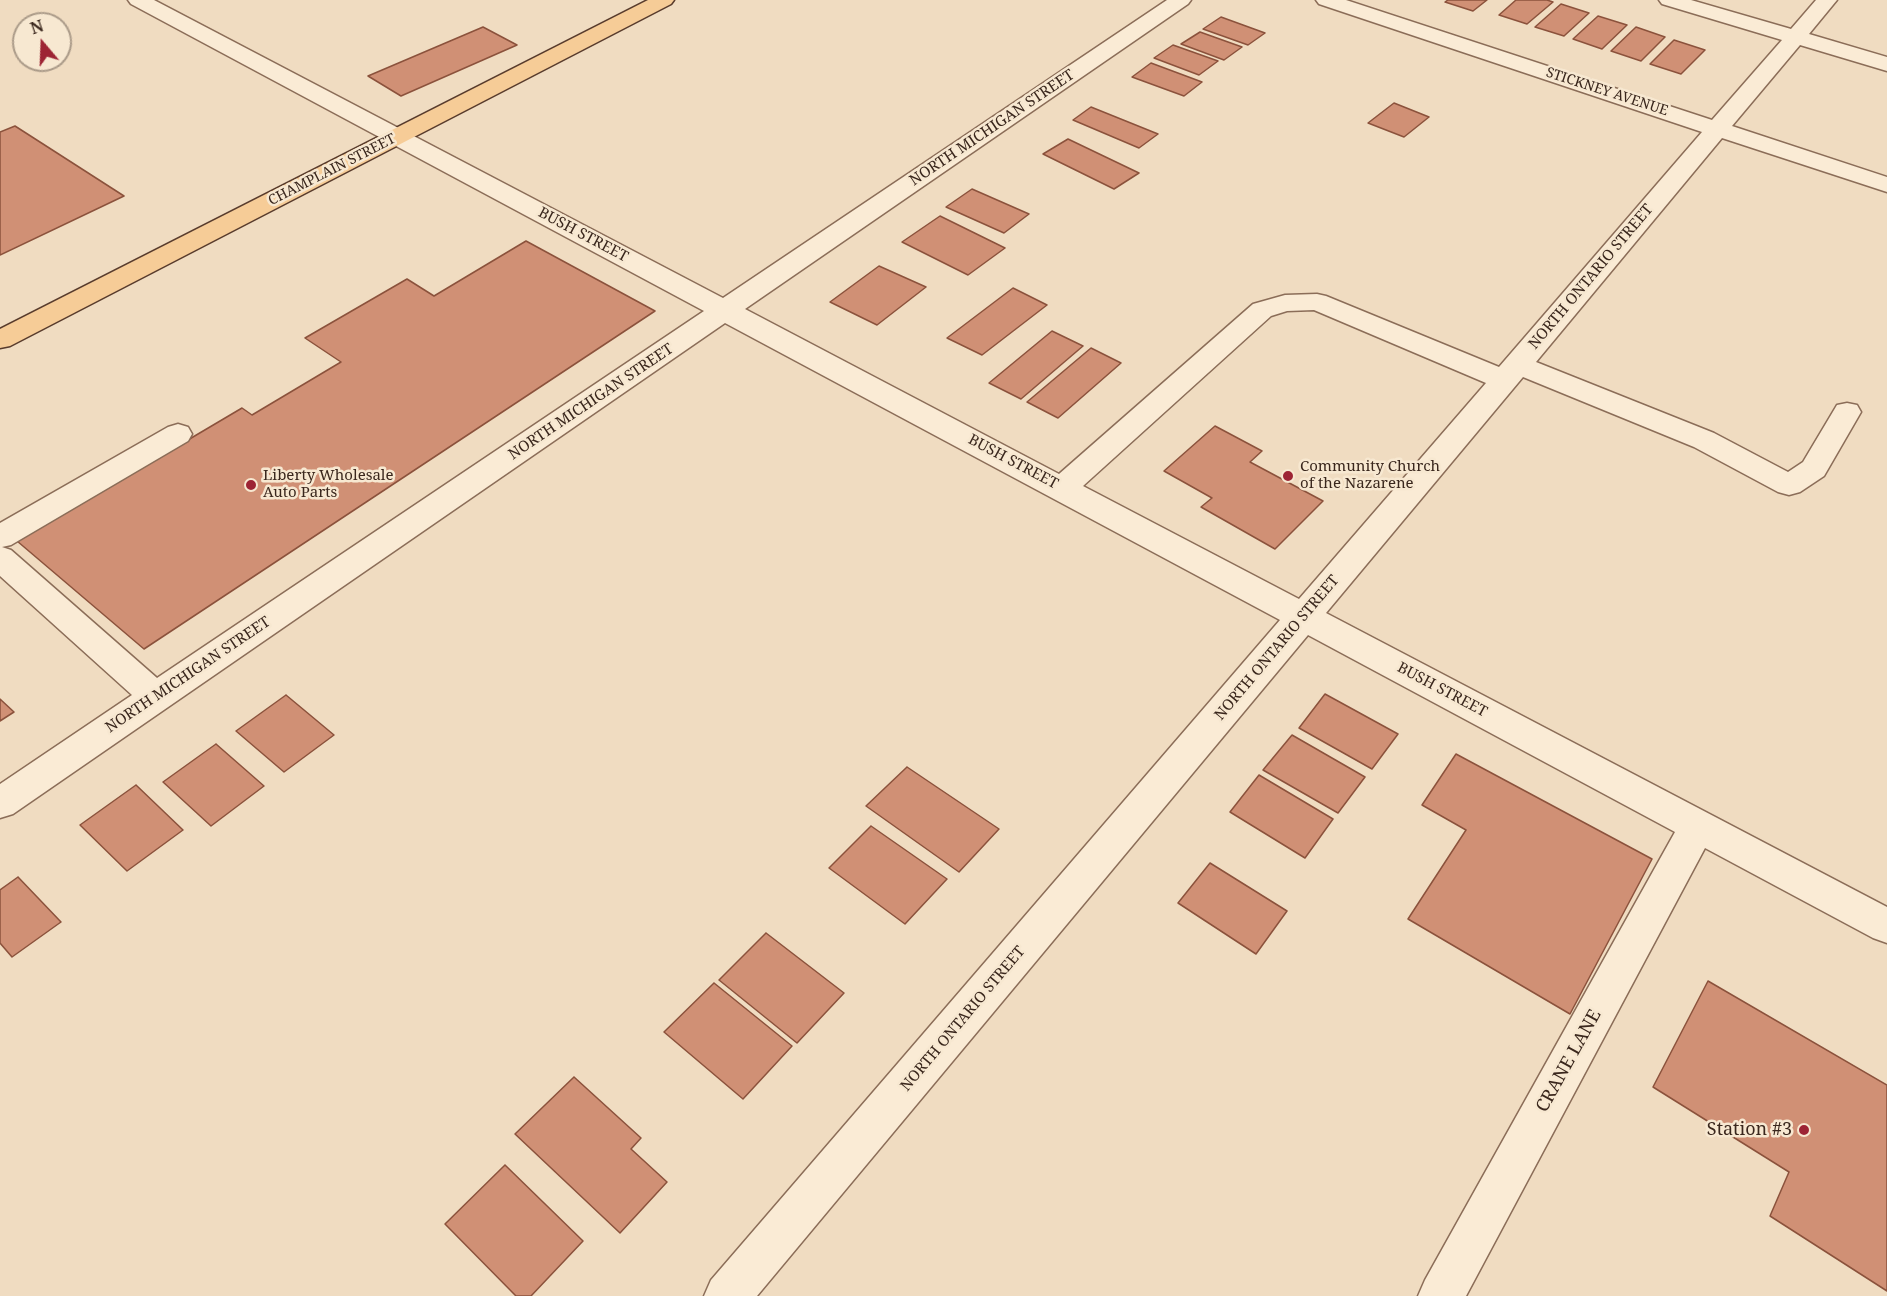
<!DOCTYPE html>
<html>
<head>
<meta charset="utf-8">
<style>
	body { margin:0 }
	#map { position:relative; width:1887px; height:1296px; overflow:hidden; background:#f0dcc1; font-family:"Noto Serif",serif }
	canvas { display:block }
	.north { position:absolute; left:12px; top:12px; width:60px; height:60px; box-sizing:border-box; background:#f7e8d1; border:2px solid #ab9b89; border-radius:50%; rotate:341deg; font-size:16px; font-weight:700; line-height:24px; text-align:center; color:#3a271d }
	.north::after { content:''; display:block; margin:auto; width:21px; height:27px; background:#9d2434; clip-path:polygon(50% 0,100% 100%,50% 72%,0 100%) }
</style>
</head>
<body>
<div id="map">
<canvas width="1887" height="1296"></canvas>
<div class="north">N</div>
</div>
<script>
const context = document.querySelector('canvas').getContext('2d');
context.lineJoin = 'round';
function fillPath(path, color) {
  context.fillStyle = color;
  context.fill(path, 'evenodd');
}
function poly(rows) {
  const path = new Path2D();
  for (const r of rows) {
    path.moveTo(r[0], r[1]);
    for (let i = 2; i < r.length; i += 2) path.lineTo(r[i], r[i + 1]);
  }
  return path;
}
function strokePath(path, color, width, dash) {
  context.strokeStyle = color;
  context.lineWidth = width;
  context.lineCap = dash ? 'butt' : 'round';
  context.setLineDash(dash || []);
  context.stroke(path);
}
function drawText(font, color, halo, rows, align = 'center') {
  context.font = font + ' "Noto Serif",serif';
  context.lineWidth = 5;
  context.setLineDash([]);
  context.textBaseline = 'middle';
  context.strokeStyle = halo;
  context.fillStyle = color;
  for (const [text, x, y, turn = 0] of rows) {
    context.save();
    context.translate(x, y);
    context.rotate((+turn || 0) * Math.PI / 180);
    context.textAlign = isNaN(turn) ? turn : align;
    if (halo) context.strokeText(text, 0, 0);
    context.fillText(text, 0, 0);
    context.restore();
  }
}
const building = poly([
	[1448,0,1487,0,1473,11,1445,2,1448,0],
	[1516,0,1547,0,1553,2,1527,24,1499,15,1516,0],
	[1561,4,1589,13,1564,36,1535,27,1561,4],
	[1598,16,1627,25,1602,49,1573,39,1598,16],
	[1221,17,1265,33,1248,45,1203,29,1221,17],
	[483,27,517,45,401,96,368,76,483,27],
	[1636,27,1665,37,1641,61,1611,51,1636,27],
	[1200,32,1242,47,1224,60,1181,44,1200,32],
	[1674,40,1705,50,1681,74,1650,64,1674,40],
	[1173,45,1218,61,1199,75,1154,58,1173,45],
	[1151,63,1202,82,1184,96,1132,77,1151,63],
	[1394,103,1429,117,1404,137,1368,123,1394,103],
	[1091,107,1158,134,1139,148,1073,120,1091,107],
	[15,126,124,196,0,255,0,132,15,126],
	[1068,139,1139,173,1114,189,1043,154,1068,139],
	[972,189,1029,214,1004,233,946,207,972,189],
	[940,216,1005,248,968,275,902,242,940,216],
	[526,241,655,311,144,649,17,541,242,408,252,415,341,362,305,338,407,279,434,296,526,241],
	[879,266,926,287,877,325,830,302,879,266],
	[1013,288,1047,305,982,355,947,338,1013,288],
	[1052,331,1083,346,1021,399,989,383,1052,331],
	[1091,348,1121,363,1058,418,1027,402,1091,348],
	[1215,426,1262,451,1250,462,1323,501,1275,549,1201,507,1212,498,1164,471,1215,426],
	[1325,694,1398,734,1372,769,1299,728,1325,694],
	[286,695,334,735,284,772,236,731,286,695],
	[0,699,14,712,0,721,0,699],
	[1292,735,1365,777,1338,813,1263,770,1292,735],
	[216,744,264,786,211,826,163,782,216,744],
	[1456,754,1652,859,1570,1014,1408,919,1466,830,1422,805,1456,754],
	[907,767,999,829,959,872,866,806,907,767],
	[1259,775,1333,819,1305,858,1230,812,1259,775],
	[136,785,183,830,127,871,80,825,136,785],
	[871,826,947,879,905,924,829,868,871,826],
	[1210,863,1287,911,1256,954,1178,903,1210,863],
	[18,877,61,922,12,957,0,943,0,890,18,877],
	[766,933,844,993,797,1043,719,980,766,933],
	[1708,981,1887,1085,1887,1291,1770,1216,1789,1172,1653,1087,1708,981],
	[714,983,792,1046,743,1099,664,1032,714,983],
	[574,1077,641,1138,631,1149,667,1182,620,1233,515,1134,574,1077],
	[505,1165,583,1241,531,1296,516,1296,445,1224,505,1165]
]);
fillPath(building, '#d09075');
strokePath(building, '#8b523c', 1.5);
const minor = poly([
	[128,0,154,0,723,298,1167,0,1191,0,1188,4,745,309,1059,474,1253,304,1285,295,1317,294,1326,296,1499,367,1702,132,1319,4,1316,0,1346,0,1712,120,1782,40,1662,4,1659,0,1691,0,1791,29,1816,0,1837,0,1809,34,1887,57,1887,71,1800,45,1732,126,1887,177,1887,192,1722,138,1536,362,1714,433,1788,472,1803,462,1837,405,1847,403,1857,405,1861,412,1824,476,1800,492,1789,495,1778,492,1694,447,1523,377,1326,613,1887,907,1887,943,1873,938,1705,848,1466,1296,1418,1296,1425,1280,1675,832,1308,635,757,1296,704,1296,711,1280,1280,620,725,323,13,814,0,818,0,784,132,695,0,576,0,523,168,427,178,424,188,427,192,434,188,441,11,545,2,547,11,550,157,678,704,311,131,4,128,0],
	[1314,310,1486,383,1299,599,1083,486,1271,316,1287,311,1314,310]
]);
const major = poly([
	[648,0,674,0,671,4,10,346,0,348,0,329,648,0]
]);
strokePath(minor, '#8b6d58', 3);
strokePath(major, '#583b2c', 3);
fillPath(minor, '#faebd5');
fillPath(major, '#f6cc97');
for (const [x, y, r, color] of [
	[1288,476,6,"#9d2434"],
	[251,485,6,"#9d2434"],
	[1804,1130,6,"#9d2434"]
]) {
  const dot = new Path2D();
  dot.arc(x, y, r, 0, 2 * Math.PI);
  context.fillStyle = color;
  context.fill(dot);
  strokePath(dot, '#f7e8d1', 2);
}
drawText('14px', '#3a271d', '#f7e8d1', [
	["STICKNEY AVENUE",1607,92,18],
	["CHAMPLAIN STREET",332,170,-27]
]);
drawText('15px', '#3a271d', '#f7e8d1', [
	["NORTH MICHIGAN STREET",992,128,-34],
	["BUSH STREET",583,235,28],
	["NORTH ONTARIO STREET",1591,277,-50],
	["NORTH MICHIGAN STREET",591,402,-34],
	["BUSH STREET",1013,462,28],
	["NORTH ONTARIO STREET",1277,648,-50],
	["NORTH MICHIGAN STREET",188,675,-34],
	["BUSH STREET",1442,690,28],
	["NORTH ONTARIO STREET",963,1019,-50]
]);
drawText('15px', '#3a271d', '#f7e8d1', [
	["Community Church",1300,467],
	["of the Nazarene",1300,484],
	["Liberty Wholesale",263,476],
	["Auto Parts",263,493]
], 'left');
drawText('18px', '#3a271d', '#f7e8d1', [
	["CRANE LANE",1569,1061,-61]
]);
drawText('18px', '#3a271d', '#f7e8d1', [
	["Station #3",1792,1130]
], 'right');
</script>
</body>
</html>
